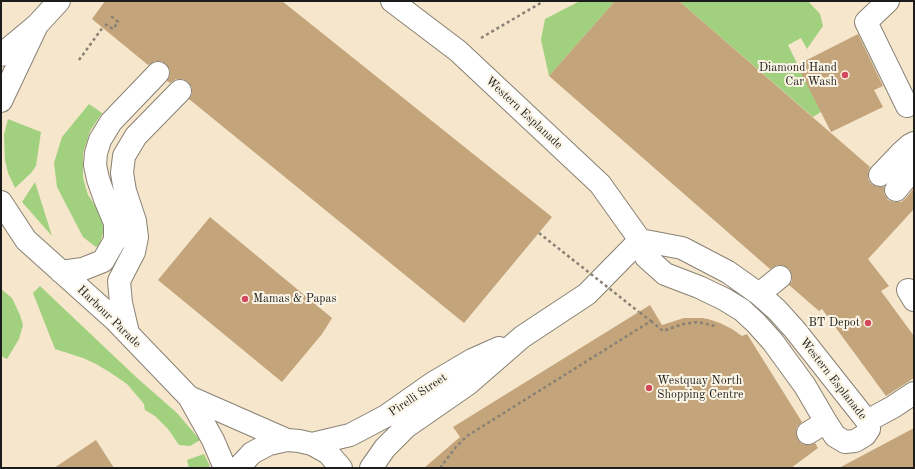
<!DOCTYPE html>
<html>
<head>
<meta charset="utf-8">
<style>
	body { margin:0 }
	#map { position:relative; width:915px; height:469px; overflow:hidden; background:#f5e6cc; font-family:"Old Standard TT",serif }
	canvas { display:block }
	.frame { position:absolute; inset:0; border:2px solid #1c1c1c; pointer-events:none }
</style>
</head>
<body>
<div id="map">
<canvas width="915" height="469"></canvas>
<div class="frame"></div>
</div>
<script>
const context = document.querySelector('canvas').getContext('2d');
context.lineJoin = 'round';
function fillPath(path, color) {
  context.fillStyle = color;
  context.fill(path, 'evenodd');
}
function poly(rows) {
  const path = new Path2D();
  for (const r of rows) {
    path.moveTo(r[0], r[1]);
    for (let i = 2; i < r.length; i += 2) path.lineTo(r[i], r[i + 1]);
  }
  return path;
}
function strokePath(path, color, width, dash) {
  context.strokeStyle = color;
  context.lineWidth = width;
  context.lineCap = dash ? 'butt' : 'round';
  context.setLineDash(dash || []);
  context.stroke(path);
}
function drawText(font, color, halo, rows, align = 'center') {
  context.font = font + ' "Old Standard TT",serif';
  context.lineWidth = 4;
  context.setLineDash([]);
  context.textBaseline = 'middle';
  context.strokeStyle = halo;
  context.fillStyle = color;
  for (const [text, x, y, turn = 0] of rows) {
    context.save();
    context.translate(x, y);
    context.rotate((+turn || 0) * Math.PI / 180);
    context.textAlign = isNaN(turn) ? turn : align;
    if (halo) context.strokeText(text, 0, 0);
    context.fillText(text, 0, 0);
    context.restore();
  }
}
fillPath(poly([
	[580,1,615,1,549,76,541,40,545,19],
	[679,1,808,1,820,14,823,26,807,49,801,38,788,45,821,112,813,117],
	[89,104,102,113,90,131,83,153,83,178,88,195,102,216,104,231,99,245,96,247,83,237,57,187,54,163,62,137],
	[8,119,41,132,36,166,31,173,15,188,8,173,5,160,4,135],
	[35,182,52,236,22,202],
	[40,286,136,377,177,413,200,440,190,446,179,445,168,429,155,416,145,410,144,404,127,384,111,373,96,364,83,358,55,349,33,293],
	[1,289,12,298,20,315,23,325,19,339,7,359,1,356],
	[204,454,209,464,210,468,189,468,187,460]
]), '#a1d17f');
fillPath(poly([
	[105,1,282,1,552,217,464,323,189,99,192,94,192,88,188,82,183,79,176,79,170,83,167,81,170,76,170,70,166,64,161,61,155,61,148,65,92,19],
	[615,1,679,1,870,167,868,172,868,179,871,184,877,187,884,187,884,194,888,200,894,202,901,202,906,198,914,188,914,209,868,259,889,286,881,291,914,336,914,378,886,396,822,309,819,311,789,285,792,281,792,275,789,269,785,266,778,265,770,269,549,76],
	[858,34,883,86,874,90,883,107,831,132,797,65],
	[210,217,332,318,322,334,282,382,158,280],
	[650,305,662,325,684,318,702,318,708,319,720,323,732,329,742,336,747,334,802,422,797,427,796,433,798,440,802,444,808,445,815,443,818,448,791,468,424,468,460,437,453,427],
	[914,428,914,468,839,468],
	[96,440,114,468,54,468]
]), '#c3a47b');
const minor = poly([
	[392,1,458,51,600,184,640,240,646,257,665,274,699,287,724,299,742,310,756,323,773,342,805,386,826,422,835,436,845,442,855,441,865,435,869,429,867,421,795,330,777,310,759,294,728,272,682,248,640,240],
	[888,1,866,22,907,106],
	[1,55,37,25,59,1],
	[1,101,37,25],
	[880,175,901,153,910,145,914,143],
	[896,190,914,168],
	[1,202,26,240,114,319,189,397,213,440,225,468],
	[61,272,83,269,103,261,115,240,115,223,105,199,98,179,95,165,96,153,100,140,111,122,158,73],
	[908,290,914,300],
	[759,294,780,277],
	[128,333,121,303,119,281,134,252,137,237,135,221,125,191,122,173,124,156,136,136,180,91],
	[189,397,287,440],
	[867,421,893,407,914,393],
	[808,433,826,422],
	[312,444,350,435,386,416,433,383,472,360,499,348],
	[238,468,252,453,269,444,287,440,299,441,312,444,328,453,341,468],
	[371,468,385,448,406,427,468,384,522,337,587,294,640,240]
]);
strokePath(minor, '#888174', 24);
strokePath(poly([
	[105,24,113,29,118,22,111,16],
	[481,38,544,1],
	[79,60,103,27],
	[651,321,663,331,683,324,698,322,715,326],
	[440,468,456,447,467,436,651,321,639,312]
]), '#888174', 2.5, [3, 3]);
strokePath(minor, '#fff', 22);
strokePath(poly([
	[539,233,639,312]
]), '#888174', 2.5, [3, 3]);
for (const [x, y, r, color] of [
	[845,75,4,"#d1495b"],
	[245,299,4,"#d1495b"],
	[868,323,4,"#d1495b"],
	[649,388,4,"#d1495b"]
]) {
  const dot = new Path2D();
  dot.arc(x, y, r, 0, 2 * Math.PI);
  context.fillStyle = color;
  context.fill(dot);
  strokePath(dot, '#fcf5e5', 1.5);
}
drawText('12px', '#1c1c1c', '#fcf5e5', [
	["Diamond Hand",837,68],
	["Car Wash",837,82],
	["Mamas & Papas",253,299,"left"],
	["BT Depot",860,323],
	["Westquay North",657,381,"left"],
	["Shopping Centre",657,395,"left"]
], 'right');
drawText('12px', '#1c1c1c', '#fcf5e5', [
	["Western Esplanade",524,113,43],
	["Harbour Parade",109,317,44],
	["Western Esplanade",833,379,52],
	["Pirelli Street",418,395,-34]
]);
</script>
</body>
</html>
